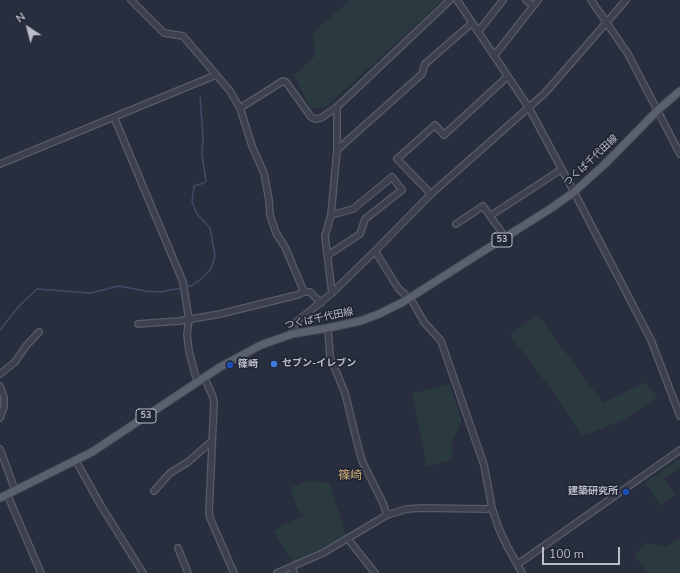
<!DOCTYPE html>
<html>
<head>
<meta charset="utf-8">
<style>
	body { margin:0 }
	#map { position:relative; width:680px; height:573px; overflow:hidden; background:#292e3e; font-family:"Nunito Sans",sans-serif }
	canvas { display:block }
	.north { position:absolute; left:8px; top:8px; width:40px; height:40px; -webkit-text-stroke:3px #212634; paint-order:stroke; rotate:324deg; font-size:11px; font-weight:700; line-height:16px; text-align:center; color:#b9bdc9 }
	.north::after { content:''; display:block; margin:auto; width:14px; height:18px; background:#b9bdc9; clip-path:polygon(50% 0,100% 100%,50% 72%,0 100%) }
	.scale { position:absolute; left:542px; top:547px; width:78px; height:18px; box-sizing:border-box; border:2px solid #b9bdc9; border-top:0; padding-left:5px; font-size:12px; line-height:14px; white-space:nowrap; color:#b9bdc9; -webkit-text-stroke:3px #212634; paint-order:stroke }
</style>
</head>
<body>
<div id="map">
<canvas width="680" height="573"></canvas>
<div class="north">N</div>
<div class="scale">100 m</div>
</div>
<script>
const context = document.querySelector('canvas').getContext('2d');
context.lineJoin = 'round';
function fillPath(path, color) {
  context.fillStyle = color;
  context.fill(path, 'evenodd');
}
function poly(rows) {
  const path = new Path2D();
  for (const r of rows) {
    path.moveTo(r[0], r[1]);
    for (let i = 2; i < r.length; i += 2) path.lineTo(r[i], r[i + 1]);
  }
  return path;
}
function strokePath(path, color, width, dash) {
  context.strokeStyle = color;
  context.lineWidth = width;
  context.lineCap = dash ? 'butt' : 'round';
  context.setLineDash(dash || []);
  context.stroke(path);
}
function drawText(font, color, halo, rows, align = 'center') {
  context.font = font + ' "Nunito Sans","Noto Sans JP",sans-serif';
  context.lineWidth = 3.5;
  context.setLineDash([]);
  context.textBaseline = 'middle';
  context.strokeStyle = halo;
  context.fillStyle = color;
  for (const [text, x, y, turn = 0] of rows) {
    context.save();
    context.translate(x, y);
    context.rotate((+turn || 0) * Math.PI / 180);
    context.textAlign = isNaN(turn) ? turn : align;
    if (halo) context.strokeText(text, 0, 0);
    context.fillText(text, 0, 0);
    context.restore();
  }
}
fillPath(poly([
	[351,0,443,0,327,106,311,109,294,75,315,56,313,32],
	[538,315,603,403,646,382,658,398,623,420,590,433,581,435,553,392,510,335],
	[449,384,462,421,452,442,453,459,427,467,412,394],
	[680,458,680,467,664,479,675,495,660,506,646,484,647,481],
	[308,481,330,483,346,537,292,562,273,531,303,515,297,507,290,488],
	[680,539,680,573,648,573,635,556,645,543,666,547]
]), '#2b3a3f');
strokePath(poly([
	[186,287,191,286,201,279,211,269,215,256,210,228,197,214,192,201,194,186,204,183,206,181,202,155,203,137,200,97],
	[0,330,19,306,37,289,91,293,119,286,145,291,160,292,182,288]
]), '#414a66', 1.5);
const minor = poly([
	[131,0,164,33,183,36,230,91,240,108,252,146,264,173,269,200,270,215,276,233,285,247,304,292],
	[457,0,529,108,574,192,651,340,680,416],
	[526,0,533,6],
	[591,0,628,54,680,154],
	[478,32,503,0],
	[494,56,538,0],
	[240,108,283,81,286,82,311,117,315,119,321,118,337,107,450,0],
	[114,117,183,282,189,320,187,334,189,351,197,382],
	[337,150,422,74,425,64,472,23],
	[0,164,216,75],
	[431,194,397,159,435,125,444,135,507,77],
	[490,216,562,169],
	[456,224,483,206,505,237],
	[375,251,398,288,412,301,424,322,441,341,484,465,492,508,499,529,507,546,522,573],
	[328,255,360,234,365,219,402,190,392,177,353,209,331,215],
	[332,293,325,236,331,215,337,150,337,107],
	[138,324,179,321,220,314,297,295,304,292,310,292,321,303],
	[328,328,330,357,345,393,360,454,363,463,383,503,387,515],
	[292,334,295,323,332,293,375,251,431,194,545,93,626,0],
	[0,374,15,362,26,346,39,332],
	[204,377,213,397,214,403,209,512,210,518,234,573],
	[0,386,4,397,4,407,0,418],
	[0,449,15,490],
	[76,461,100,504,143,573],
	[154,491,170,473,188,462,212,441],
	[7,494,41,573],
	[348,539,375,573],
	[178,548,188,573],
	[518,564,680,450],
	[292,567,294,573],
	[277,573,323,553,387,515,407,509,422,508,486,509,492,508]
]);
const major = poly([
	[0,498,92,452,220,367,261,345,292,334,328,328,360,321,379,314,403,302,553,207,574,192,605,164,658,110,680,91]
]);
strokePath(minor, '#575c69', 8);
strokePath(major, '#464a58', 9);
strokePath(minor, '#3d414f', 5.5);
strokePath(major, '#5b606e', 7);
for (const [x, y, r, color] of [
	[274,364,4,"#3f7fe0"],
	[230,365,4,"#1a4fb4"],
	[626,492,4,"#1a4fb4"]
]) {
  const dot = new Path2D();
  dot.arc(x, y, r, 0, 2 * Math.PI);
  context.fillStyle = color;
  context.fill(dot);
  strokePath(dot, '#212634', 1.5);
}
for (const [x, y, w] of [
	[502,240,20],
	[146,416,20]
]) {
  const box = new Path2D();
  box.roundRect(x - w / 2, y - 7, w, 14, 3);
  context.fillStyle = '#212634';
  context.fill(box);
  strokePath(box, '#b9bdc9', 1);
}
drawText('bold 9px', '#b9bdc9', null, [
	["53",502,240],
	["53",146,416]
]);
drawText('10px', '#b9bdc9', '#212634', [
	["つくば千代田線",591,161,-43],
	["つくば千代田線",319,319,-12]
]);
drawText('bold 10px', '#b9bdc9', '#212634', [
	["セブン-イレブン",282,364],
	["篠崎",238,365],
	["建築研究所",618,492,"right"]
], 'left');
drawText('12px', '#caa773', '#212634', [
	["篠崎",350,476]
]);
</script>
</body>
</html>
